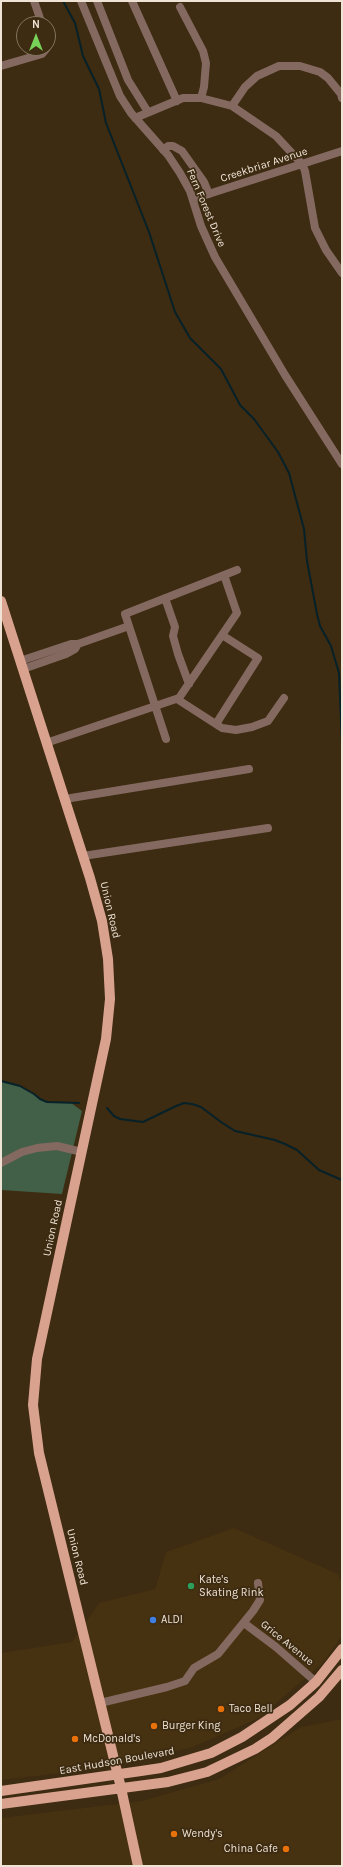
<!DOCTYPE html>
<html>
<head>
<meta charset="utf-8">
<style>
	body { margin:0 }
	#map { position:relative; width:343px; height:1867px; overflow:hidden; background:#3d2b12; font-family:Karla,sans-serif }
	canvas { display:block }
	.frame { position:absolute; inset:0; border:2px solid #eee3d5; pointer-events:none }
	.north { position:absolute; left:16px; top:16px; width:40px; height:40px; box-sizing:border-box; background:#3d2b12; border:1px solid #847560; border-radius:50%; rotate:0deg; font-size:11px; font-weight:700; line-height:16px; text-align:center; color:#eee3d5 }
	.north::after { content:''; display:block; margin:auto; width:14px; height:18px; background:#78d158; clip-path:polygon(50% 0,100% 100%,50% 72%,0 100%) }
</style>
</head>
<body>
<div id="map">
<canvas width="343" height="1867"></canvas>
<div class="frame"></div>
<div class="north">N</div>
</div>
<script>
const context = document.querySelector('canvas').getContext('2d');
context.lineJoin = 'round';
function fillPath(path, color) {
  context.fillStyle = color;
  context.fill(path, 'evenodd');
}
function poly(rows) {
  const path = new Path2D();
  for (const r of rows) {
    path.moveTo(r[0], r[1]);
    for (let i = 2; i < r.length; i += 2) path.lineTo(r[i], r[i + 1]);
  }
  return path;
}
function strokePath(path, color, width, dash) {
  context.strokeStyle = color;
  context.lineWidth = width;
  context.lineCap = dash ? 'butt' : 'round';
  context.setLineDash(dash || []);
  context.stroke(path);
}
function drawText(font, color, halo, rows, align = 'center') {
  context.font = font + ' Karla,sans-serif';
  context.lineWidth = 3.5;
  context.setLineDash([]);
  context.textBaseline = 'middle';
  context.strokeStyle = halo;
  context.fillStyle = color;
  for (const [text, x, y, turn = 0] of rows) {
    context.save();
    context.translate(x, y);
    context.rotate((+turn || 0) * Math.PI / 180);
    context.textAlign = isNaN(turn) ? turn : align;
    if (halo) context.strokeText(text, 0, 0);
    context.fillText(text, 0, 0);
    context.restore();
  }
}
fillPath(poly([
	[234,1528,338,1574,342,1584,342,1636,322,1664,259,1718,193,1747,98,1769,1,1780,1,1653,72,1642,99,1603,155,1589,166,1552],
	[342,1719,342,1866,1,1866,1,1818,142,1801,219,1779,301,1727]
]), '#463110');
fillPath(poly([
	[1,1081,20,1086,34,1094,40,1099,47,1102,70,1102,82,1111,62,1194,1,1190]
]), '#425f47');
strokePath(poly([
	[63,1,75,23,83,56,99,89,106,123,149,232,175,312,190,338,221,369,240,405,254,419,278,452,289,473,304,529,307,561,317,614,320,626,331,646,339,673,342,744],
	[1,1081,20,1086,34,1094,40,1099,47,1102,79,1103],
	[107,1108,114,1116,120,1119,143,1122,176,1106,184,1103,192,1104,201,1107,221,1122,235,1131,275,1140,285,1144,297,1150,319,1170,342,1180]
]), '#072128', 2);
strokePath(poly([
	[34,1,42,24],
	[81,1,120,96,131,113,168,155,180,173,190,191,201,226,215,257,285,375,342,464],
	[97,1,128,80,148,112],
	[132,1,177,101],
	[180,7,203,51,206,63,204,87,201,98],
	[1,66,42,54,47,48],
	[232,106,245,87,257,76,279,66,300,66,320,72,328,78,341,94,342,98],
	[135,118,183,98,201,98,232,106,276,136,302,164,305,171,315,228,326,250,342,273],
	[163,150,168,146,173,146,182,151,204,182,209,194],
	[193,199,342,151],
	[165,598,175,627,173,636,178,654,189,684],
	[20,661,71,644,78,644,129,626],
	[23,669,66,654,75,649,78,644],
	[177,699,222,728,236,730,252,727,268,721,284,698],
	[216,724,258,658,222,635],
	[166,739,125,614,237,570],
	[46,743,179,698,237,613,224,575],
	[65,799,249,769],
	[83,856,268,828],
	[1,1163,22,1152,37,1148,57,1146,82,1152],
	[244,1623,276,1647,316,1682],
	[100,1703,167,1687,185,1681,194,1668,218,1654,253,1611,260,1600,258,1583]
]), '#846960', 8);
strokePath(poly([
	[1,601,90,878,102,921,108,959,110,999,106,1039,37,1359,33,1405,39,1453,121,1788,138,1866],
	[1,1791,141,1771,161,1768,211,1753,242,1737,290,1705,316,1682,342,1649],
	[1,1804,168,1782,207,1772,255,1749,272,1738,319,1697,342,1670]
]), '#d9a28f', 10);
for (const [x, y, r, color] of [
	[191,1586,4,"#2e9e5b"],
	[153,1620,4,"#3f7fe0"],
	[221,1709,4,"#e8710a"],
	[154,1726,4,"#e8710a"],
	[75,1739,4,"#e8710a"],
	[174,1834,4,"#e8710a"],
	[286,1849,4,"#e8710a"]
]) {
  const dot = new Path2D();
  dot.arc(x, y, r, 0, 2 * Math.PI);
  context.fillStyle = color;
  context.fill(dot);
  strokePath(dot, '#3d2b12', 1.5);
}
drawText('11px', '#eee3d5', '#3d2b12', [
	["Creekbriar Avenue",264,165,-18],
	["Fern Forest Drive",206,208,67],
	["Union Road",110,910,77],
	["Union Road",53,1228,-78],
	["Union Road",77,1557,76],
	["Grice Avenue",287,1643,39],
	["East Hudson Boulevard",117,1761,-10]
]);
drawText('11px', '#eee3d5', '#3d2b12', [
	["Kate's",199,1580],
	["Skating Rink",199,1593],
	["ALDI",161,1620],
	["Taco Bell",229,1709],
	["Burger King",162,1726],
	["McDonald's",83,1739],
	["Wendy's",182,1834],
	["China Cafe",278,1849,"right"]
], 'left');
</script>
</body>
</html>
